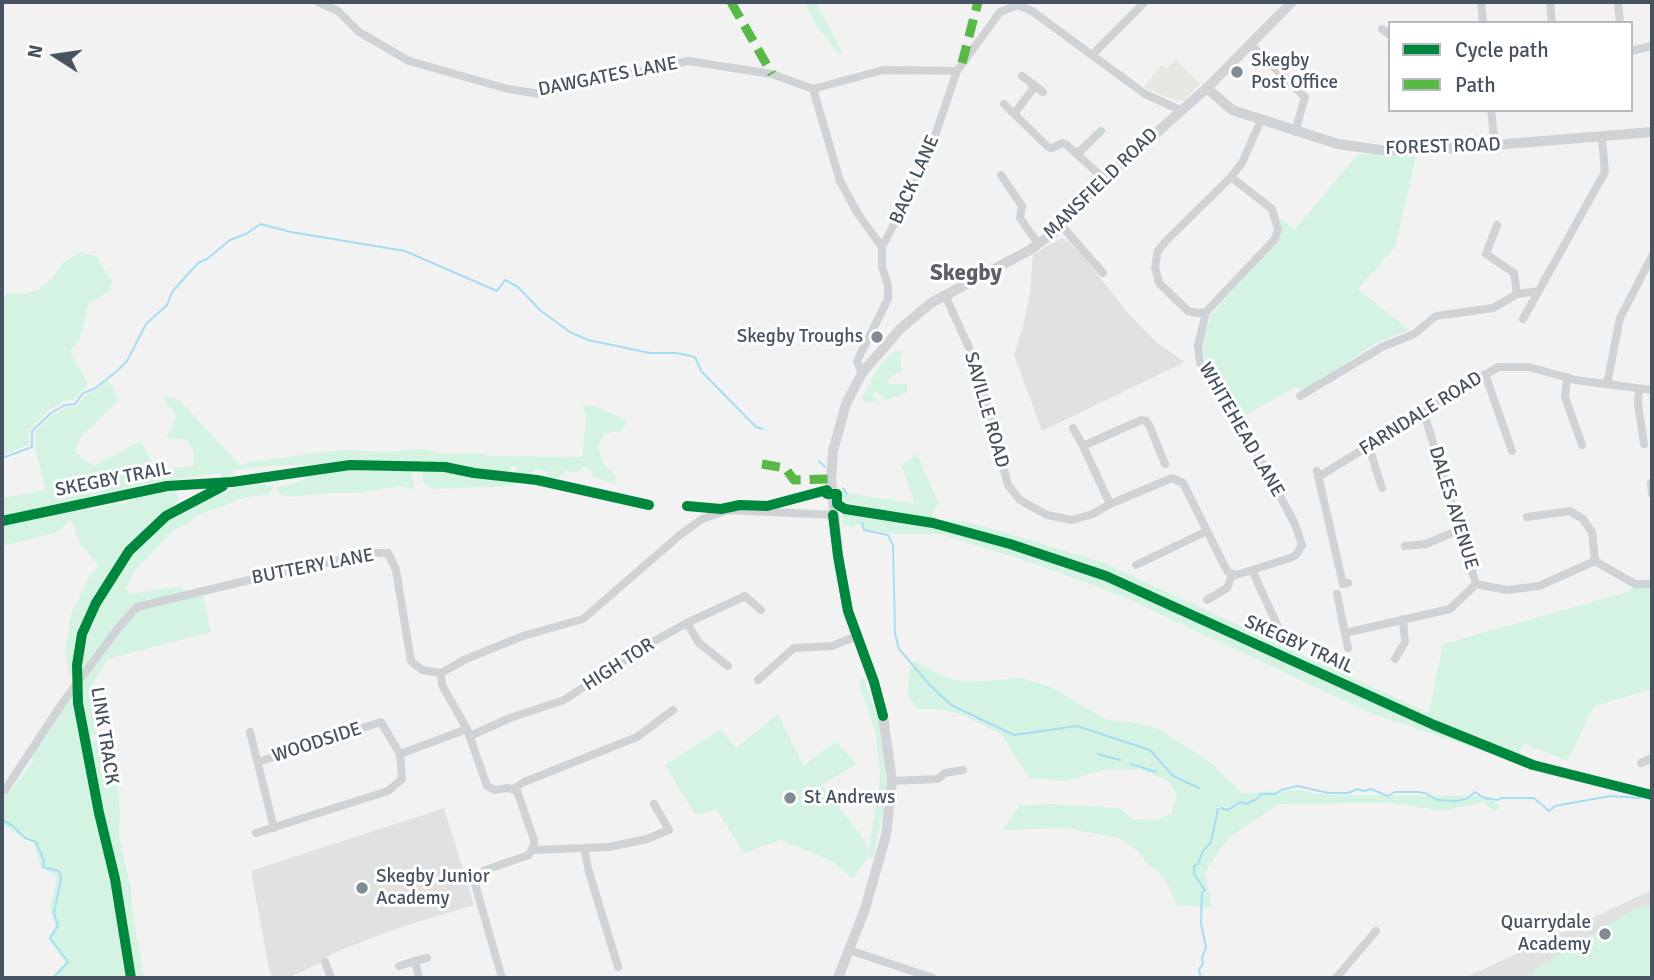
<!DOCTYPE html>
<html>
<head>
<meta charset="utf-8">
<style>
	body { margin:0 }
	#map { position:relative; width:1654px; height:980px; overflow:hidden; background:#f3f2f2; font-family:Signika,sans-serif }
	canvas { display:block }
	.frame { position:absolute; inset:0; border:4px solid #475361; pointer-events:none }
	.legend { position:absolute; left:1388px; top:21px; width:245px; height:91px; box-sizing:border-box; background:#fff; border:2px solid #b5bac0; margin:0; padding:9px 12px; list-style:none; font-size:21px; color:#475361 }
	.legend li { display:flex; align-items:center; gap:14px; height:35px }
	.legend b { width:35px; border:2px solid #b5bac0 }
	.north { position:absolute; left:21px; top:21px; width:70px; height:70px; -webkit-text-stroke:5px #fff; paint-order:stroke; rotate:282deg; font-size:19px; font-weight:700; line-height:28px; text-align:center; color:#475361 }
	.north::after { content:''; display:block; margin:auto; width:24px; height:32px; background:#475361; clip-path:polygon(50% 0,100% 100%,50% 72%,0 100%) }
</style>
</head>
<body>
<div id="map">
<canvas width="1654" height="980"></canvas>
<div class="frame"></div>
<ul class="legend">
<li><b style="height:9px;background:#00873e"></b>Cycle path</li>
<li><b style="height:9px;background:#58b947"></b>Path</li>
</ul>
<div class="north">N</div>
</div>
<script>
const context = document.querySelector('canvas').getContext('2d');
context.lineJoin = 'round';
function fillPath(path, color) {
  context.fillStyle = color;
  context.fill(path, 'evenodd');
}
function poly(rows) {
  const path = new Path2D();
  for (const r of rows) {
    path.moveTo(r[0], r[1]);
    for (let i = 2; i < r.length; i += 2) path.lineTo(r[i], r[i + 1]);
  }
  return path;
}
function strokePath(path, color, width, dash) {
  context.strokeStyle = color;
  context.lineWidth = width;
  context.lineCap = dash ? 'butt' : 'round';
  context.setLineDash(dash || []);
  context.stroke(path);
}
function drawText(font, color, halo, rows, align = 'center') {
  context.font = font + ' Signika,sans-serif';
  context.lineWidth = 6;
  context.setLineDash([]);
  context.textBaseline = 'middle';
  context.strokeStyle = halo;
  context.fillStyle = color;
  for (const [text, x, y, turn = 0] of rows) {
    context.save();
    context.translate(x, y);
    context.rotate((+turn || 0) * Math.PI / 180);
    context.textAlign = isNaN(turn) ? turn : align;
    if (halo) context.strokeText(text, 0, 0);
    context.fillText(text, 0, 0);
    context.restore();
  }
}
fillPath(poly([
	[1176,59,1200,84,1183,101,1165,97,1144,87,1161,65,1167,68]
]), '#e7e6e0');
fillPath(poly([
	[1062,238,1066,242,1068,241,1082,255,1128,313,1157,343,1185,362,1042,431,1014,355,1024,323,1030,293,1033,254],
	[444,808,474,905,395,929,333,953,320,963,288,978,272,978,268,964,251,871],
	[1652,890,1652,978,1465,978]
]), '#e1e1e2');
fillPath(poly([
	[804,2,816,2,842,52,839,55,819,29],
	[1358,154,1416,157,1395,247,1358,289,1409,330,1378,342,1306,389,1294,388,1244,416,1205,362,1202,342,1212,314,1278,240,1281,233,1279,218,1295,229],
	[80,252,96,256,112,281,110,291,88,304,80,339,70,351,88,384,73,400,64,401,49,410,29,429,29,445,2,455,2,298,9,293,25,294,38,290,53,277,63,263],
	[903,350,900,358,902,372,892,375,887,382,889,384,907,384,907,392,887,400,875,391,873,396,877,399,874,402,865,402,862,399,878,367,894,351],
	[108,380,119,400,81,437,74,451,93,466,141,441,156,470,194,466,194,454,187,440,166,438,175,421,175,414,167,405,164,396,179,400,240,465,252,462,322,452,349,450,384,452,423,449,447,454,480,453,488,456,582,457,586,418,583,405,595,406,627,421,622,431,604,434,598,446,603,463,617,477,614,484,593,477,590,469,583,467,577,472,566,471,558,478,547,476,546,471,535,469,530,475,519,474,515,466,511,467,507,473,500,474,462,466,429,464,356,463,271,466,235,470,231,476,224,478,219,473,140,485,2,516,2,498,46,490,35,448,35,432,52,415,67,407,76,406,85,396,95,391],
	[917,453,938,503,931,517,923,518,865,507,845,502,841,497,842,492,915,504,902,466],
	[385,469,412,469,414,490,401,486,356,493,330,493,291,497,280,494,275,488,304,480,307,473,336,470],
	[423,470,449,470,510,480,514,483,513,486,433,489,422,482],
	[251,482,273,486,270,494,246,497,194,517,192,521,174,530,135,570,126,588,130,594,182,586,184,593,146,600,132,607,80,675,82,651,87,635,100,603,126,561,162,525,177,514,194,504],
	[167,488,177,493,179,500,130,545,109,574,79,634,73,675,69,678,65,652,71,614,90,575,99,566,80,544,71,519,58,532,2,546,2,525,74,509,101,508,115,503,125,504,133,498],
	[851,513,939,527,941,520,966,521,1102,562,1429,713,1443,644,1627,592,1634,586,1652,586,1652,689,1594,706,1567,761,1523,743,1516,762,1373,714,1128,599,1093,585,1023,560,939,534,896,534,865,529,859,524,853,527,843,526,842,514],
	[203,594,211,632,108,659,91,686,97,734,83,738,129,978,50,978,66,963,48,939,55,926,50,908,57,877,41,868,34,842,23,838,2,824,2,796,8,794,33,761,31,757,67,700,139,608],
	[914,661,949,679,971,682,1021,678,1051,687,1107,720,1131,722,1159,729,1210,762,1242,793,1301,790,1317,794,1342,795,1486,796,1501,807,1494,811,1483,802,1444,811,1392,803,1279,804,1231,836,1220,849,1205,873,1212,907,1177,905,1166,881,1158,871,1147,864,1138,851,1119,838,1067,828,1003,830,1020,805,1052,804,1120,808,1132,819,1157,820,1171,814,1177,795,1168,781,1142,770,1107,769,1064,781,1029,778,1001,734,961,714,939,709,918,709,907,695,910,670],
	[864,679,882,731,886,780,886,797,873,858,868,856,853,879,834,862,781,840,744,853,716,809,701,814,694,813,665,765,721,729,736,748,778,714,804,766,836,741,856,764,822,785,865,841,868,854,880,779,876,734,858,680],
	[103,739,108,745,105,752,109,773,115,782,118,791,120,813,119,836,131,889,132,908,144,978,133,978,117,882,96,787,89,743],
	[1650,906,1652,907,1652,978,1529,978,1540,966,1633,910]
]), '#d5f3e3');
strokePath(poly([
	[2,458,32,447,32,431,51,413,65,405,75,404,83,393,94,389,117,371,127,361,146,324,167,305,172,292,198,263,207,259,230,240,246,234,260,224,291,232,405,251,497,291,505,280,518,287,541,311,570,332,588,340,650,353,676,353,695,357,701,371,756,427,763,429],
	[819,461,825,467],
	[843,488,847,494],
	[862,523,864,530,888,535,893,545,895,633,899,649,929,684,951,705,1014,735,1077,726,1150,750,1173,776,1199,788],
	[1098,754,1120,760],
	[1131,764,1156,772],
	[1221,808,1228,810,1240,802,1246,804,1257,799,1261,794,1275,794,1281,790,1298,786,1328,793,1348,793,1357,789,1364,791,1371,789,1388,796,1394,792,1418,792,1425,793,1437,800,1455,801,1466,799,1475,792,1484,798,1498,800,1501,798,1534,798,1549,811,1555,806,1610,796,1640,798],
	[2,820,13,826,25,838,36,842,44,861,43,867,59,871,61,878,54,913,58,926,50,938,68,962,53,978],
	[1201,978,1199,970,1203,963,1202,958,1206,947,1201,924,1202,893,1205,890,1194,874,1194,866,1198,864,1203,851,1211,842,1218,809]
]), '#a7ddf3', 2);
strokePath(poly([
	[318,2,338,11,359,32,409,61,508,89,540,94,688,61,772,74,813,89,883,70,957,71],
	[1481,2,1483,23],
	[1550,2,1552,23],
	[1618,2,1620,23],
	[1382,29,1390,35],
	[1250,44,1305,97,1295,132],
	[1631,51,1652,46],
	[1093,54,1145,2],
	[1022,76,1043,92],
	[813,89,840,181,858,214,882,247,882,267,888,285,888,299,857,361,862,373],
	[1004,104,1048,147,1052,148,1063,143,1067,145,1104,179],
	[1491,110,1495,145],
	[1014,114,1035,86],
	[1077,154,1101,131],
	[1001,175,1022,206,1020,218,1038,244],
	[1231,177,1272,209,1278,230,1274,240,1206,312,1197,313,1188,311,1159,283,1155,267,1158,251,1166,241,1231,177,1242,163,1261,120],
	[1061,225,1103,273],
	[1497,225,1486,254,1514,273,1517,294],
	[882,247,925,165,957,71,1000,12,1018,5,1032,11,1145,94,1180,110],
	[945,295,975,361,1008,485,1020,500,1047,515,1072,520,1093,514,1110,504,1172,478,1183,483,1226,569,1228,572,1236,575,1290,558,1296,555,1302,545,1295,524,1238,418,1200,363,1198,346,1206,312],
	[1523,319,1605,172,1602,137],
	[1485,374,1512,451],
	[1567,377,1565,397,1582,445],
	[1607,384,1620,318,1652,256],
	[1639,389,1638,404,1644,444],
	[1300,396,1382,347,1414,334,1436,316,1493,308,1517,294,1539,291],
	[1424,413,1476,584,1507,590,1539,586,1595,561,1635,584,1652,584],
	[1073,428,1083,446],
	[1369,447,1382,488],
	[1317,471,1343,584,1348,583],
	[1318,477,1498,367,1529,367,1575,380,1652,390],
	[1651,483,1652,494],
	[1110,504,1083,446,1141,420,1146,421,1150,427,1165,464],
	[1527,517,1570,511,1583,519,1592,532,1595,561],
	[1405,546,1426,544,1459,530],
	[1136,565,1207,531],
	[1252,570,1283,638],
	[1337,594,1348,648],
	[1207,600,1227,588,1232,575],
	[687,623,699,643,728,666],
	[1345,633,1450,609,1476,584],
	[1395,659,1405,642,1403,619],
	[441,673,442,685,467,729,487,786,494,790,508,788,517,791,534,840,534,845,529,855,485,870,475,878,475,884,502,978],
	[758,680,794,648,832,646,857,636],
	[250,732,274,828],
	[470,736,510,718,564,700,649,644,687,623,745,596,761,610],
	[400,754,467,729],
	[1641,763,1652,758],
	[892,781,938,779,945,773,963,770],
	[513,789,524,782,637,737,673,710],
	[2,791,5,790,63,702,119,627,137,607,295,569,372,553,388,553,396,570,411,661,422,670,441,673,466,659,523,636,583,619,680,535,702,519,728,510,833,515],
	[256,833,388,791,402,779,400,754,381,722,258,762],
	[584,848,589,872,618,967],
	[533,850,609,847,647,839,669,830,654,804],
	[849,950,933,978],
	[415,961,427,958],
	[325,962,331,978],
	[399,966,415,961,419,978],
	[1336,978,1376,931]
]), '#d0d3d6', 8);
strokePath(poly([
	[1207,88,1232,110,1338,144,1380,150,1409,151,1495,145,1652,132]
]), '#d0d3d6', 10);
strokePath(poly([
	[838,978,865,909,886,835,892,781,883,716,874,682,848,611,838,556,831,479,833,451,846,404,862,373,900,329,931,303,1028,251,1055,232,1104,179,1207,88,1292,2]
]), '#d1d3d7', 10);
strokePath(poly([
	[731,2,772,74],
	[962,63,978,2],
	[762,464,785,468,794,480,831,479]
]), '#58b947', 9, [18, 9]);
strokePath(poly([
	[687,506,721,509,740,505,767,506,827,490,827,494,837,494,837,504,845,509,933,523,1010,544,1106,576,1434,725,1533,765,1652,795],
	[833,515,838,556,848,611,874,682,883,716],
	[2,521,167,486,232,482,350,465,445,467,474,473,537,480,649,505],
	[131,978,115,879,99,813,78,703,77,665,82,634,96,603,129,551,166,516,223,486]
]), '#00873e', 10);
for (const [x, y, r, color] of [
	[1237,72,7,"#838b94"],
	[877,337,7,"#838b94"],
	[790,798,7,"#838b94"],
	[362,888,7,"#838b94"],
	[1605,934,7,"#838b94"]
]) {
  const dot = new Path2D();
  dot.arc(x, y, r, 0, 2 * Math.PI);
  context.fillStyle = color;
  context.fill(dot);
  strokePath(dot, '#fff', 2.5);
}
drawText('19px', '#475361', '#fff', [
	["Skegby",1251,61],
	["Post Office",1251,83],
	["Skegby Troughs",863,337,"right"],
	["St Andrews",804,798],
	["Skegby Junior",376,877],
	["Academy",376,899],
	["Quarrydale",1591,923,"right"],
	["Academy",1591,945,"right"]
], 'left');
drawText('19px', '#475361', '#fff', [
	["DAWGATES LANE",608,77,-11],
	["FOREST ROAD",1443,147,-2],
	["BACK LANE",915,180,-66],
	["MANSFIELD ROAD",1101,184,-44],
	["SAVILLE ROAD",986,410,74],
	["FARNDALE ROAD",1421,414,-32],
	["WHITEHEAD LANE",1241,430,60],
	["SKEGBY TRAIL",113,480,-11],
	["DALES AVENUE",1453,508,73],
	["BUTTERY LANE",313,567,-11],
	["SKEGBY TRAIL",1299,645,24],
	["HIGH TOR",619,665,-33],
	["LINK TRACK",104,736,81],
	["WOODSIDE",317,743,-18]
]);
drawText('bold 23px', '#5d6167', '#fff', [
	["Skegby",966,274]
]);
</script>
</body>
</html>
